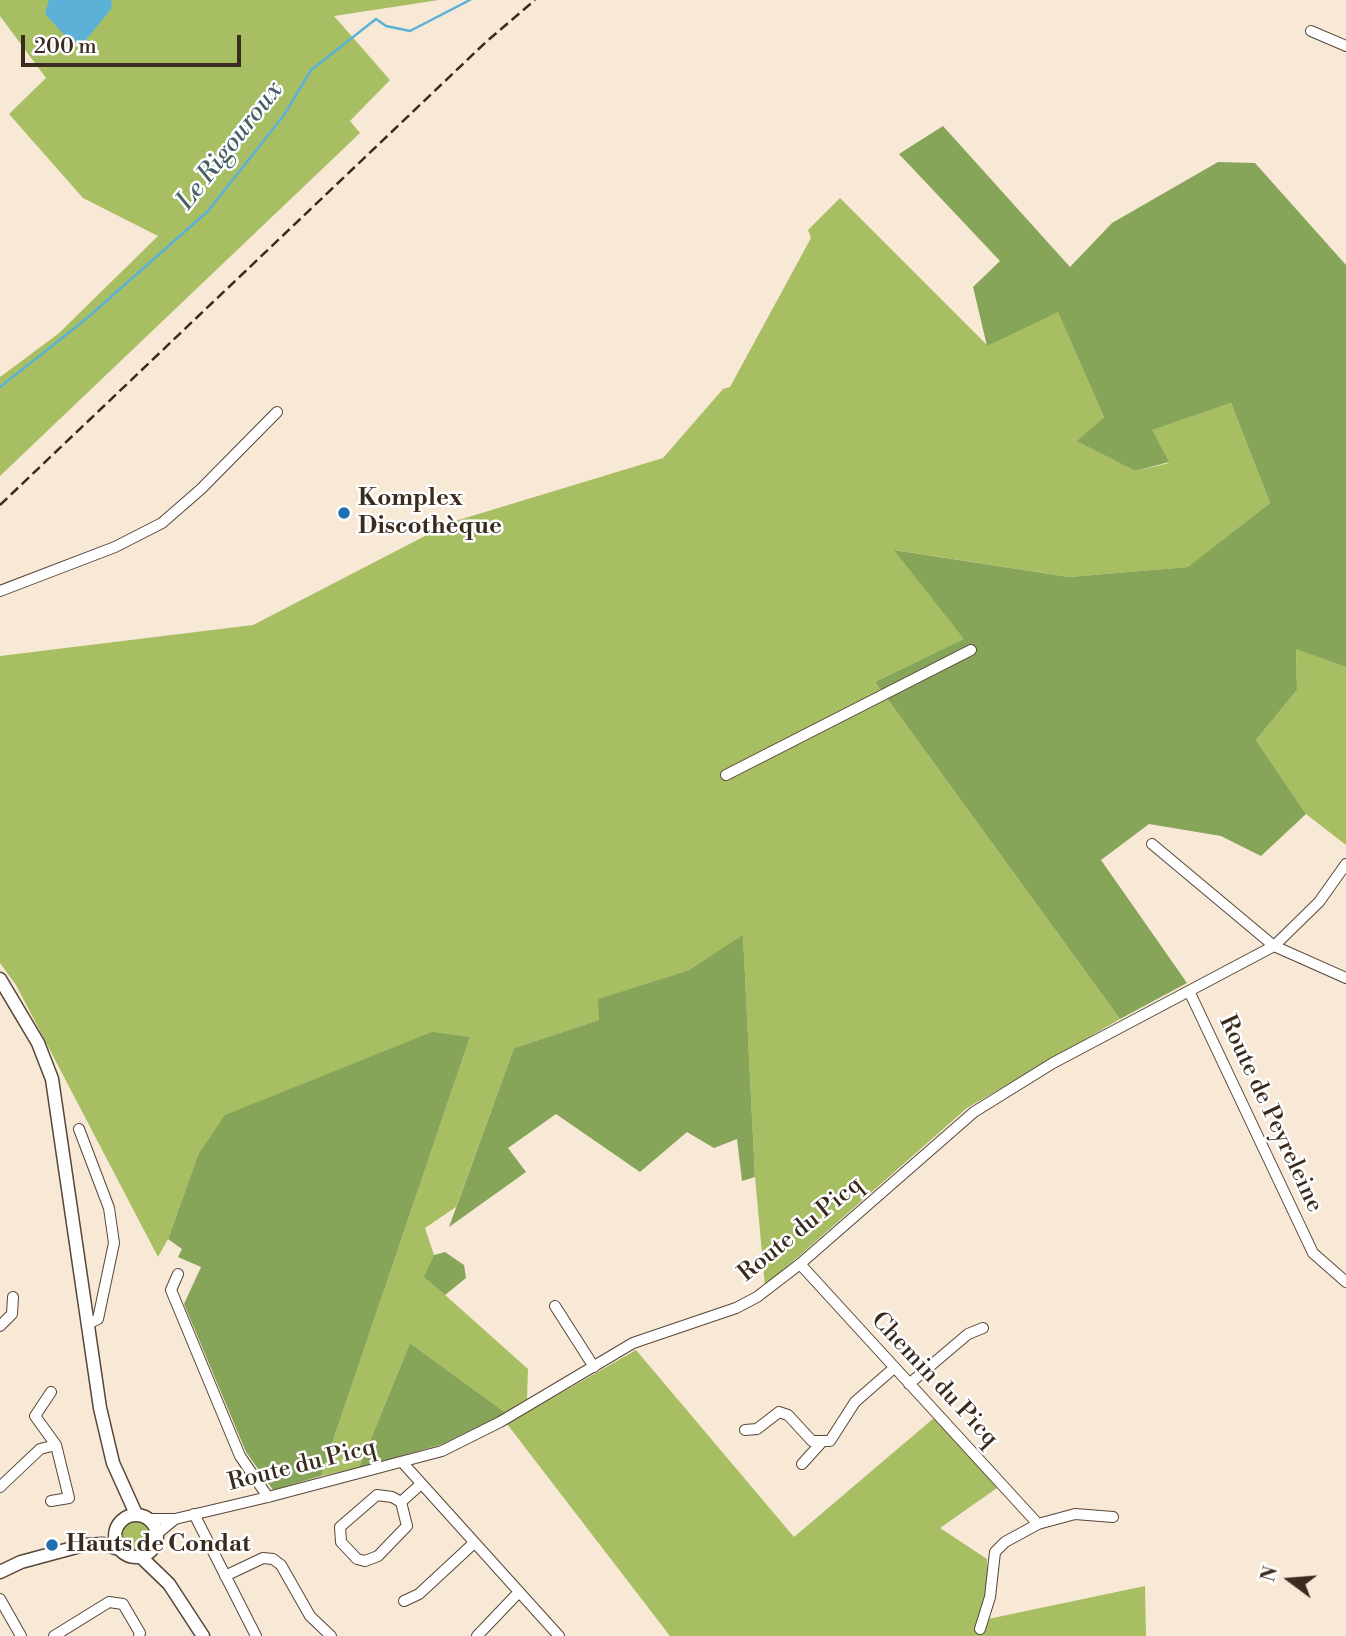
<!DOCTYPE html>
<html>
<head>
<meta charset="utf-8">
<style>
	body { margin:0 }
	#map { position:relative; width:1346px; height:1636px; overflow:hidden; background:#f8e8d6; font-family:"Libre Bodoni",serif }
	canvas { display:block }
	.north { position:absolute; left:1255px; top:1545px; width:70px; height:70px; -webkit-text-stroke:5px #fff; paint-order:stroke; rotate:286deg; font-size:19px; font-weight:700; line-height:28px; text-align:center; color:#3b2a1e }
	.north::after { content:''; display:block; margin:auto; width:24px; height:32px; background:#3b2a1e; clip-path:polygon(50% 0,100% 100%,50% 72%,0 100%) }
	.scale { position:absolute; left:21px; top:35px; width:220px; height:32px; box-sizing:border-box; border:4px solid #3b2a1e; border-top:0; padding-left:9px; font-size:21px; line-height:24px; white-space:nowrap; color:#3b2a1e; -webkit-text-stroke:5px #fff; paint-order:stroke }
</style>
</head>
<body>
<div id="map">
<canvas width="1346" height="1636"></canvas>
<div class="north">N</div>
<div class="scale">200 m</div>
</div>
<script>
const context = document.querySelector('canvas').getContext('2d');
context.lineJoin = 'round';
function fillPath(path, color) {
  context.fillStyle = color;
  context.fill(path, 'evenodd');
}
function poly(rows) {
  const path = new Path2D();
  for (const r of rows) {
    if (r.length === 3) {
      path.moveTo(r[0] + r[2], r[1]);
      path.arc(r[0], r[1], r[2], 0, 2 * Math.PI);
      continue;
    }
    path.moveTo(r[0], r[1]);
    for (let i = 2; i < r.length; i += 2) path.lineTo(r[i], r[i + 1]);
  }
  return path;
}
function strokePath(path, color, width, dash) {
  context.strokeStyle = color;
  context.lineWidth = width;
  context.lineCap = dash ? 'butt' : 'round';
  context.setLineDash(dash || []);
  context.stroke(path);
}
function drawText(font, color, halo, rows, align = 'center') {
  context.font = font + ' "Libre Bodoni",serif';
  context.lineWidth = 5;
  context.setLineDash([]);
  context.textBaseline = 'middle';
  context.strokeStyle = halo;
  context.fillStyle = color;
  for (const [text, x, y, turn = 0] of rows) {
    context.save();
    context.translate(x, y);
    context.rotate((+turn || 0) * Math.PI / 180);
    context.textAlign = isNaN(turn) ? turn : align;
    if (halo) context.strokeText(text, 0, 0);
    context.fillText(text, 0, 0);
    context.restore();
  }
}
fillPath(poly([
	[0,0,439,0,334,16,390,80,350,121,360,133,0,476,0,377,58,334,158,236,83,198,9,114,46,78,0,16],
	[840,198,987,345,1058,311,1104,417,1078,441,1135,471,1169,463,1151,430,1231,403,1270,503,1189,567,1069,577,895,550,965,639,875,682,1120,1019,967,1108,765,1286,755,1177,743,936,689,970,599,999,599,1020,514,1048,456,1207,425,1228,434,1255,425,1277,528,1369,527,1399,506,1413,410,1343,359,1468,321,1476,470,1037,198,1155,168,1239,158,1257,16,985,0,963,0,656,253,625,452,522,663,458,723,389,730,387,811,238,808,230],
	[1296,648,1346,667,1346,845,1306,814,1256,740,1297,690],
	[636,1350,794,1537,941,1412,954,1425,997,1488,940,1528,987,1559,988,1619,1145,1586,1146,1636,670,1636,507,1424],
	[136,1536,16]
]), '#a8be63');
fillPath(poly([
	[943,126,1070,267,1112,223,1218,162,1255,163,1346,265,1346,667,1296,649,1297,690,1256,740,1306,814,1261,856,1221,836,1149,824,1101,860,1187,983,1120,1019,875,682,964,639,894,550,1069,577,1188,567,1270,503,1231,403,1152,430,1169,462,1135,471,1077,441,1104,417,1058,312,987,346,973,287,1000,261,899,154],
	[743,935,755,1177,742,1181,737,1139,714,1148,687,1132,640,1172,556,1114,508,1148,526,1172,449,1227,514,1048,599,1020,598,999,689,970],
	[432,1032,470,1037,321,1476,273,1490,246,1452,184,1304,201,1267,178,1257,182,1249,168,1239,198,1155,225,1115],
	[445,1252,464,1265,466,1278,445,1295,424,1277,434,1255],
	[410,1343,506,1413,443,1444,359,1468]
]), '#86a559');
fillPath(poly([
	[49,0,110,0,112,2,111,9,85,41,77,43,69,40,45,14]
]), '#5cb1d8');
strokePath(poly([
	[0,387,86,319,208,211,284,115,311,70,376,19,386,26,410,31,470,0]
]), '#5cb1d8', 2.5);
const minor = poly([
	[1311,31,1346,46],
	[0,591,115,547,162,523,201,489,277,412],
	[726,775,971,650],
	[1152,844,1274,946,1346,978],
	[1189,991,1313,1253,1346,1282],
	[79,1129,109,1208,114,1243,98,1319,90,1323],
	[800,1264,1038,1524],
	[178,1274,171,1290,240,1456,268,1497],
	[555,1306,594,1367],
	[0,1326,12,1314,13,1297],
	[909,1384,968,1334,983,1328],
	[745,1430,757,1429,779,1412,788,1415,812,1441,830,1441,855,1402,894,1368],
	[402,1462,559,1636],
	[802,1464,821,1443],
	[0,1487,40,1449,56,1445],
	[377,1495,392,1497,401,1502,407,1526,378,1556,365,1561,357,1559,341,1542,340,1527,377,1495],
	[51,1501,69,1498,56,1445,35,1416,51,1392],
	[401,1502,421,1484],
	[194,1514,256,1636],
	[150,1519,175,1519,268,1497,442,1451,500,1422,633,1343,736,1308,757,1297,800,1264,974,1112,1053,1063,1274,946,1319,902,1346,864],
	[158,1533,175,1519],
	[225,1576,263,1558,273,1559,281,1565,310,1616,331,1636],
	[0,1599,21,1636],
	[404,1601,419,1594,474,1543],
	[980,1629,990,1597,995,1552,1005,1542,1038,1524,1075,1514,1113,1517],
	[54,1636,109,1602,123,1604,140,1633,139,1636],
	[477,1636,519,1592]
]);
const major = poly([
	[0,979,38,1043,52,1079,100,1408,113,1463,136,1514],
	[136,1536,21],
	[141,1557,169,1584,203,1636],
	[0,1572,21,1562,84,1545,103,1544,119,1549]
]);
strokePath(minor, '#57463a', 12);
strokePath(major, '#57463a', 15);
strokePath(minor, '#fff', 10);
strokePath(major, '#fff', 12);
strokePath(poly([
	[0,505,486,42,535,0]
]), '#3b2a1e', 2.5, [10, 5]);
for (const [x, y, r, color] of [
	[344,513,7,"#1f6fb2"],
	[52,1545,7,"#1f6fb2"]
]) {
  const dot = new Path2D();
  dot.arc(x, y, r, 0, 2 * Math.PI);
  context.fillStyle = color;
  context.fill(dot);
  strokePath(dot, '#fff', 2.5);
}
drawText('bold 24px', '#3b2a1e', '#fff', [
	["Komplex",358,499],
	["Discothèque",358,527],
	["Hauts de Condat",66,1545]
], 'left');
drawText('24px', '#3b2a1e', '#fff', [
	["Route de Peyreleine",1270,1114,65],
	["Route du Picq",801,1230,-39],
	["Chemin du Picq",934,1380,47],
	["Route du Picq",302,1466,-14]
]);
drawText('italic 26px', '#486068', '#fff', [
	["Le Rigouroux",231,146,-52]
]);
</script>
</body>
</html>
